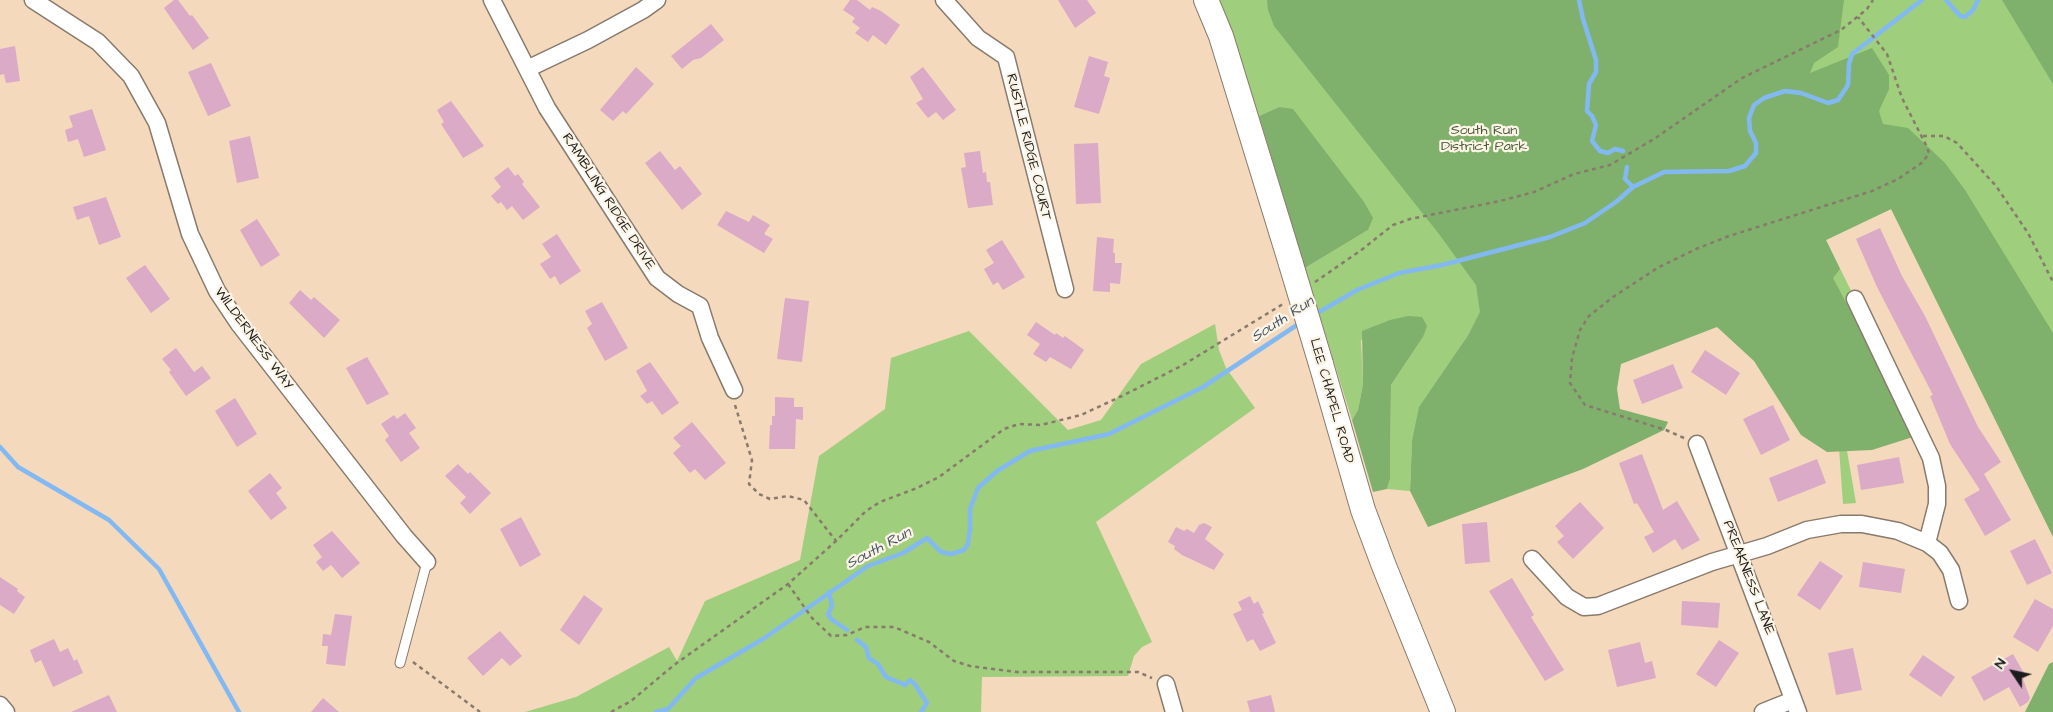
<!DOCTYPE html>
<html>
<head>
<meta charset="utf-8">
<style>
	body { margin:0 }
	#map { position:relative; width:2053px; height:712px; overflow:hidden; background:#f4d9bc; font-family:"Architects Daughter",sans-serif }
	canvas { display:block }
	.north { position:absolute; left:1988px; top:647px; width:50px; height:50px; -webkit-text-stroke:4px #fcf5e5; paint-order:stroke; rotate:304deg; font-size:14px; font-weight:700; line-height:20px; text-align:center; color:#1c1c1c }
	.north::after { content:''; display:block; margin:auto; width:18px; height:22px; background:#1c1c1c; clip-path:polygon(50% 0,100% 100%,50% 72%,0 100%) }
</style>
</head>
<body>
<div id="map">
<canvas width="2053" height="712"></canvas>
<div class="north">N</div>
</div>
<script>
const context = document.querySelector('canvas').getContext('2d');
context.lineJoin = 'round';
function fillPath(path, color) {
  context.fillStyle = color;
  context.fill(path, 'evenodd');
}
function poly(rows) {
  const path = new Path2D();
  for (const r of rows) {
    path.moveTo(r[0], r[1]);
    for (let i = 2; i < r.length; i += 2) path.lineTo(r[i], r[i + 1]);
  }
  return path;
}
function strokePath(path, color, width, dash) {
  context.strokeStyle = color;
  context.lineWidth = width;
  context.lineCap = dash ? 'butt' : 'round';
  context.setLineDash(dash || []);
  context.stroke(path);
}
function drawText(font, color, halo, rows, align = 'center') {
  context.font = font + ' "Architects Daughter",sans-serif';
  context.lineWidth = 4.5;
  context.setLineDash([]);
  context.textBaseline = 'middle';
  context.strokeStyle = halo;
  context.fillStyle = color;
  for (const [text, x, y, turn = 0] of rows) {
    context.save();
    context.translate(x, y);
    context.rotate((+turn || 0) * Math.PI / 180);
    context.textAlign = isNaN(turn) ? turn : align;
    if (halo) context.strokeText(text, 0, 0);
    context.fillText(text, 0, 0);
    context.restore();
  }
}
fillPath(poly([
	[1215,0,2053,0,2053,457,1925,193,1826,240,1929,449,1931,472,1909,421,1847,451,1856,503,1843,504,1838,434,1732,298,1578,377,1620,410,1668,422,1664,430,1578,458,1475,322,1412,441,1410,491,1387,489,1390,479,1391,385,1423,337,1361,340,1363,384,1358,410,1352,420,1305,268,1368,230,1279,107,1259,116],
	[1215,324,1219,350,1226,368,1255,408,1096,522,1152,642,1142,647,1134,656,1128,676,982,677,981,712,525,712,576,697,669,647,677,661,705,601,800,560,819,456,885,409,891,358,969,331,1068,430,1101,420,1141,364]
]), '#9fce7c');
fillPath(poly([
	[1267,0,1844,0,1838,47,1814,63,1810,73,1872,48,1889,75,1889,89,1879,111,1883,124,1908,128,1945,163,1965,190,2053,333,2053,537,1891,209,1826,240,1840,269,1833,278,1916,436,1872,450,1827,452,1801,435,1754,361,1717,327,1621,364,1617,389,1620,409,1668,422,1664,430,1583,469,1428,527,1410,491,1412,441,1419,407,1467,337,1480,312,1476,285,1439,234,1274,26,1268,10],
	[2002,0,2053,0,2053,84],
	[1279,107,1293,109,1364,202,1373,218,1368,230,1305,268,1259,116],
	[1408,316,1422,317,1427,326,1423,337,1391,385,1390,479,1387,489,1373,492,1352,420,1358,410,1363,384,1362,331,1390,320],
	[2053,662,2053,712,2025,712,2049,664]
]), '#7fb16c');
strokePath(poly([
	[1579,0,1583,19,1596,60,1596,72,1589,84,1587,111,1592,116,1596,125,1592,141,1600,151,1608,153,1615,149,1623,151],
	[1946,0,1960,16,1965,17,1973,10,1978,0],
	[1627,167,1625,179,1633,187],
	[1314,315,1357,290,1399,273,1442,265,1550,237,1585,223,1616,202,1633,187,1664,172,1729,171,1745,166,1756,153,1756,143,1750,131,1749,118,1754,105,1764,98,1785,91,1801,93,1828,103,1838,100,1848,85,1849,64,1852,54,1922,0],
	[0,447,18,467,109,520,159,569,239,712],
	[829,592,832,606,828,614,831,619,847,630],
	[857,640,866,647,869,658,878,664,886,677,905,685,910,680,914,683,927,703,921,712],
	[656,712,668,709,696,678,763,639,868,566,903,553,927,538,941,552,951,554,964,550,968,544,970,529,970,509,978,488,997,471,1030,451,1109,434,1203,387,1300,323]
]), '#83b9f2', 4.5);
fillPath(poly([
	[174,0,178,0,190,16,192,15,209,38,193,50,164,8],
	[850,0,857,0,870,10,872,7,881,11,900,25,886,45,873,35,868,42,855,33,860,28,852,22,855,18,843,10],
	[1058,0,1087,0,1096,13,1075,28],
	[711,24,724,40,701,58,693,60,682,69,671,56],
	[15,46,20,81,6,83,4,74,0,75,0,49],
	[1089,56,1108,62,1104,76,1110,78,1099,114,1074,107],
	[211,63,231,106,208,116,188,72],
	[636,67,654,84,626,114,623,111,613,121,600,110],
	[923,67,956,110,943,120,936,112,928,118,916,103,923,99,910,77],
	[451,101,484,146,463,158,441,124,444,122,437,110],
	[92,109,106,150,84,157,78,139,68,142,65,130,73,127,69,116],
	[250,136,259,178,237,183,229,141],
	[1098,143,1101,203,1076,204,1074,144],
	[660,151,675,170,680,166,702,194,682,210,645,163],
	[980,151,983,173,986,172,987,182,990,182,993,205,968,208,961,168,966,167,964,153],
	[508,167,515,176,518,174,524,182,522,184,540,207,523,220,512,206,507,210,501,202,498,204,491,196,501,187,494,178],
	[106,197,121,237,99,245,89,216,77,220,73,207],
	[726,211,749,222,753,215,770,225,764,234,773,239,764,253,717,225],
	[257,219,280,255,261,267,240,230],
	[1880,228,1902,276,1925,316,1978,427,2001,462,1984,474,2011,520,1985,536,1964,499,1980,490,1950,444,1930,396,1933,395,1877,287,1856,239],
	[557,234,581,271,560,285,555,276,550,279,540,264,551,257,542,244],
	[1097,237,1114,239,1113,253,1115,253,1115,263,1122,263,1120,284,1110,283,1110,292,1093,291],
	[1002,240,1025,277,1003,290,998,282,993,285,984,269,994,263,986,250],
	[145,265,170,299,151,313,126,278],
	[300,290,311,300,314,297,340,320,324,338,289,303],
	[785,298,809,301,802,362,777,359],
	[602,302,628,348,605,361,587,328,592,324,585,311],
	[1036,322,1055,335,1056,333,1063,338,1065,336,1084,350,1071,369,1050,357,1046,362,1033,354,1040,344,1027,335],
	[176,348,194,372,202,366,211,378,186,396,169,372,171,370,162,359],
	[1705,350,1740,373,1726,395,1691,372],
	[367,357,389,394,367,405,346,368],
	[650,362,679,403,662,415,652,401,647,404,640,396,647,391,636,371],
	[1673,364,1683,388,1642,404,1633,380],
	[775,397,794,398,794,407,803,407,803,420,796,419,795,449,769,449,770,425,772,425,772,416,775,416],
	[235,398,257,434,237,447,215,411],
	[1773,405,1790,440,1761,455,1743,419],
	[405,413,416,428,409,433,420,448,401,462,385,440,389,436,381,424,394,415,397,419],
	[692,422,726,463,705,480,695,469,690,473,673,453,681,446,673,438],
	[1642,454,1663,510,1677,501,1700,540,1682,550,1675,539,1653,553,1644,537,1654,532,1637,503,1634,504,1619,463],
	[1899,457,1904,483,1861,490,1857,465],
	[1817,459,1826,483,1778,502,1769,478],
	[458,464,468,474,470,472,491,493,470,514,460,503,466,497,445,476],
	[270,473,282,488,276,493,287,508,271,520,248,491],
	[1580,502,1604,528,1573,559,1557,542,1564,536,1555,526],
	[521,517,541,555,520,567,500,529],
	[1487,522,1490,562,1465,564,1462,524],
	[1204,523,1212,527,1205,539,1224,554,1214,570,1182,555,1174,549,1175,546,1168,542,1176,527,1184,531,1187,529,1194,533,1199,525],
	[332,531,360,563,342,578,331,565,323,571,316,562,322,557,313,545],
	[2035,539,2052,573,2027,585,2010,551],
	[1820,561,1843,576,1820,610,1797,595],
	[1863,562,1905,569,1901,593,1859,587],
	[0,577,18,589,17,591,25,597,14,614,0,605],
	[1512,578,1534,615,1531,617,1564,670,1545,681,1489,591],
	[584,595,603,609,579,645,560,630],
	[1250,596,1254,604,1258,601,1264,613,1262,614,1276,643,1260,651,1253,639,1247,642,1233,614,1242,610,1238,602],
	[2035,599,2053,609,2053,626,2038,652,2013,637],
	[1682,601,1720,603,1718,628,1681,625],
	[335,614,352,616,345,666,326,664,328,646,322,646,323,634,331,635],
	[500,631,522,656,510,666,502,658,483,676,467,658],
	[54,639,60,652,68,648,74,661,77,659,83,673,53,687,41,660,35,663,30,650],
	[1719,640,1739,653,1716,687,1696,674],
	[1640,642,1645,663,1652,661,1656,678,1617,687,1608,650],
	[1853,648,1862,690,1836,695,1828,653],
	[2013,654,2026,677,2023,679,2030,698,2028,702,2020,707,2009,687,1984,701,1971,677],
	[1923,655,1955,677,1941,697,1909,675],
	[109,695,117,712,71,712],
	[1271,695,1275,712,1250,712,1247,701],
	[323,698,339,712,311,712]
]), '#daaac7');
const service = poly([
	[400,663,427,562]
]);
const minor = poly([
	[33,0,98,42,131,76,157,123,190,234,217,291,239,324,404,536,427,562],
	[492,0,547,108,657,278,678,294,700,306,710,338,734,390],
	[944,0,978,38,1006,57,1065,289],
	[527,69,588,40,643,10,657,0],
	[1855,299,1931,458,1937,486,1937,504,1927,543],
	[1697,444,1798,712],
	[1532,559,1567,597,1584,607,1598,606,1712,562,1767,546,1807,530,1841,524,1862,524,1898,531,1927,543,1940,553,1951,570,1959,601],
	[1166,684,1174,712],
	[0,705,6,712],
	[1763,712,1793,700]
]);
const secondary = poly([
	[1206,0,1221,36,1291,264],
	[1321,364,1363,510,1384,566,1443,712]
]);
strokePath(service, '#887a6c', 11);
strokePath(minor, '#887a6c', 19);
strokePath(secondary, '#887a6c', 26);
strokePath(poly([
	[1923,136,1944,136,1957,143,1996,186,2028,233,2053,282],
	[1315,282,1360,251,1393,225,1410,219,1500,201,1534,192,1574,174,1610,165,1654,139,1742,78,1841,30,1867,9,1873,0],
	[735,405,752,460,749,484,759,494,770,499,788,496,804,500,836,541],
	[1684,438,1666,430,1585,405,1570,383,1572,358,1580,330,1589,316,1613,297,1659,267,1696,249,1729,236,1872,191,1898,179,1923,162,1929,153,1926,145,1902,98,1887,54,1858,17],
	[788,584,812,618,831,636,847,635,865,627,894,627,929,642,954,661,970,666,1017,672,1138,672,1152,678],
	[413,662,480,712],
	[611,712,631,701,674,665,788,584,836,541,866,511,880,502,917,488,939,477,1004,429,1019,424,1041,425,1081,415,1122,396,1183,365,1283,304]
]), '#887a6c', 2.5, [4, 4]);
strokePath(service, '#fff', 9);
strokePath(minor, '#fff', 16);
strokePath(secondary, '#fff', 24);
const secondaryBridge = poly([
	[1291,264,1321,364]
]);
strokePath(secondaryBridge, '#887a6c', 26, []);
strokePath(secondaryBridge, '#fff', 24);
drawText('14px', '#4a5a3e', '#fcf5e5', [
	["South Run",1484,131],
	["District Park",1484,147]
]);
drawText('14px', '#1c1c1c', '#fcf5e5', [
	["RUSTLE RIDGE COURT",1028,147,76],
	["RAMBLING RIDGE DRIVE",608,202,57],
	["WILDERNESS WAY",253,339,54],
	["LEE CHAPEL ROAD",1331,401,74],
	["PREAKNESS LANE",1748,578,69]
]);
drawText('italic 15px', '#405367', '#fcf5e5', [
	["South Run",1283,320,-33],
	["South Run",879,549,-28]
]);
</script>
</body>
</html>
